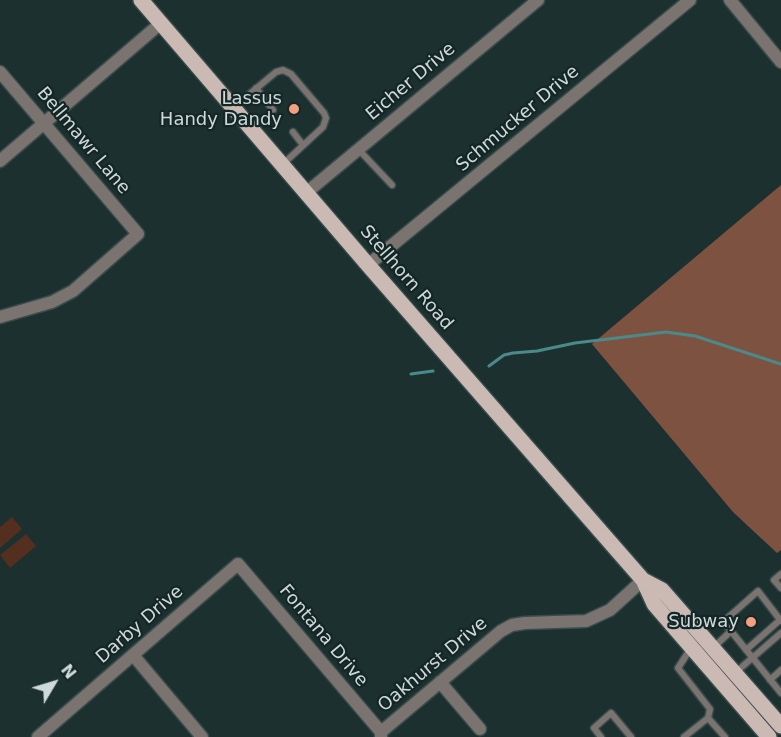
<!DOCTYPE html>
<html>
<head>
<meta charset="utf-8">
<style>
	body { margin:0 }
	#map { position:relative; width:781px; height:737px; overflow:hidden; background:#1d3030; font-family:"DejaVu Sans",sans-serif }
	canvas { display:block }
	.north { position:absolute; left:24px; top:653px; width:60px; height:60px; -webkit-text-stroke:4px #142626; paint-order:stroke; rotate:52deg; font-size:16px; font-weight:700; line-height:24px; text-align:center; color:#ced9d9 }
	.north::after { content:''; display:block; margin:auto; width:21px; height:27px; background:#ced9d9; clip-path:polygon(50% 0,100% 100%,50% 72%,0 100%) }
</style>
</head>
<body>
<div id="map">
<canvas width="781" height="737"></canvas>
<div class="north">N</div>
</div>
<script>
const context = document.querySelector('canvas').getContext('2d');
context.lineJoin = 'round';
function fillPath(path, color) {
  context.fillStyle = color;
  context.fill(path, 'evenodd');
}
function poly(rows) {
  const path = new Path2D();
  for (const r of rows) {
    path.moveTo(r[0], r[1]);
    for (let i = 2; i < r.length; i += 2) path.lineTo(r[i], r[i + 1]);
  }
  return path;
}
function strokePath(path, color, width, dash) {
  context.strokeStyle = color;
  context.lineWidth = width;
  context.lineCap = dash ? 'butt' : 'round';
  context.setLineDash(dash || []);
  context.stroke(path);
}
function drawText(font, color, halo, rows, align = 'center') {
  context.font = font + ' "DejaVu Sans",sans-serif';
  context.lineWidth = 4.5;
  context.setLineDash([]);
  context.textBaseline = 'middle';
  context.strokeStyle = halo;
  context.fillStyle = color;
  for (const [text, x, y, turn = 0] of rows) {
    context.save();
    context.translate(x, y);
    context.rotate((+turn || 0) * Math.PI / 180);
    context.textAlign = isNaN(turn) ? turn : align;
    if (halo) context.strokeText(text, 0, 0);
    context.fillText(text, 0, 0);
    context.restore();
  }
}
fillPath(poly([
	[12,517,22,529,0,548,0,527],
	[26,534,36,546,10,568,0,555]
]), '#542e1f');
fillPath(poly([
	[781,185,781,550,777,553,733,512,592,344]
]), '#7e5241');
strokePath(poly([
	[489,366,504,355,513,353,537,351,575,343,666,332,695,336,781,364],
	[411,374,433,371]
]), '#4b8a8b', 3);
const lane = poly([
	[256,88,273,110],
	[234,107,276,72,283,70,291,74,324,113,326,118,323,127,283,164],
	[293,132,303,145],
	[359,150,392,185],
	[781,574,774,580,781,588],
	[731,631,723,622,758,591,781,621],
	[714,647,731,631,781,693],
	[746,650,780,620],
	[736,672,781,633],
	[770,680,781,670],
	[708,718,725,737],
	[601,737,594,728,611,713,631,737],
	[684,737,708,718,710,709,678,668,691,648]
]);
const street = poly([
	[730,0,781,62],
	[0,72,138,234,73,291,52,302,0,317],
	[0,161,161,23],
	[306,193,538,0],
	[368,265,690,0],
	[133,655,202,737],
	[440,682,480,729],
	[38,737,238,564,381,732],
	[381,737,381,732,501,631,512,625,525,623,586,621,610,610,643,580]
]);
const primary = poly([
	[141,0,368,265,643,580,654,604,769,737],
	[643,580,662,590,781,726]
]);
strokePath(lane, '#394b4b', 9);
strokePath(street, '#394b4b', 15);
strokePath(primary, '#394b4b', 18);
strokePath(lane, '#7b7370', 6);
strokePath(street, '#7b7370', 12);
strokePath(primary, '#cbbab4', 15);
for (const [x, y, r, color] of [
	[294,109,6,"#f2a080"],
	[751,622,6,"#f2a080"]
]) {
  const dot = new Path2D();
  dot.arc(x, y, r, 0, 2 * Math.PI);
  context.fillStyle = color;
  context.fill(dot);
  strokePath(dot, '#142626', 2);
}
drawText('18px', '#ced9d9', '#142626', [
	["Eicher Drive",411,82,-40],
	["Schmucker Drive",518,119,-40],
	["Bellmawr Lane",83,141,50],
	["Stellhorn Road",406,278,49],
	["Darby Drive",140,625,-41],
	["Fontana Drive",323,636,50],
	["Oakhurst Drive",433,665,-40]
]);
drawText('18px', '#ced9d9', '#142626', [
	["Lassus",282,99],
	["Handy Dandy",282,120],
	["Subway",739,622]
], 'right');
</script>
</body>
</html>
